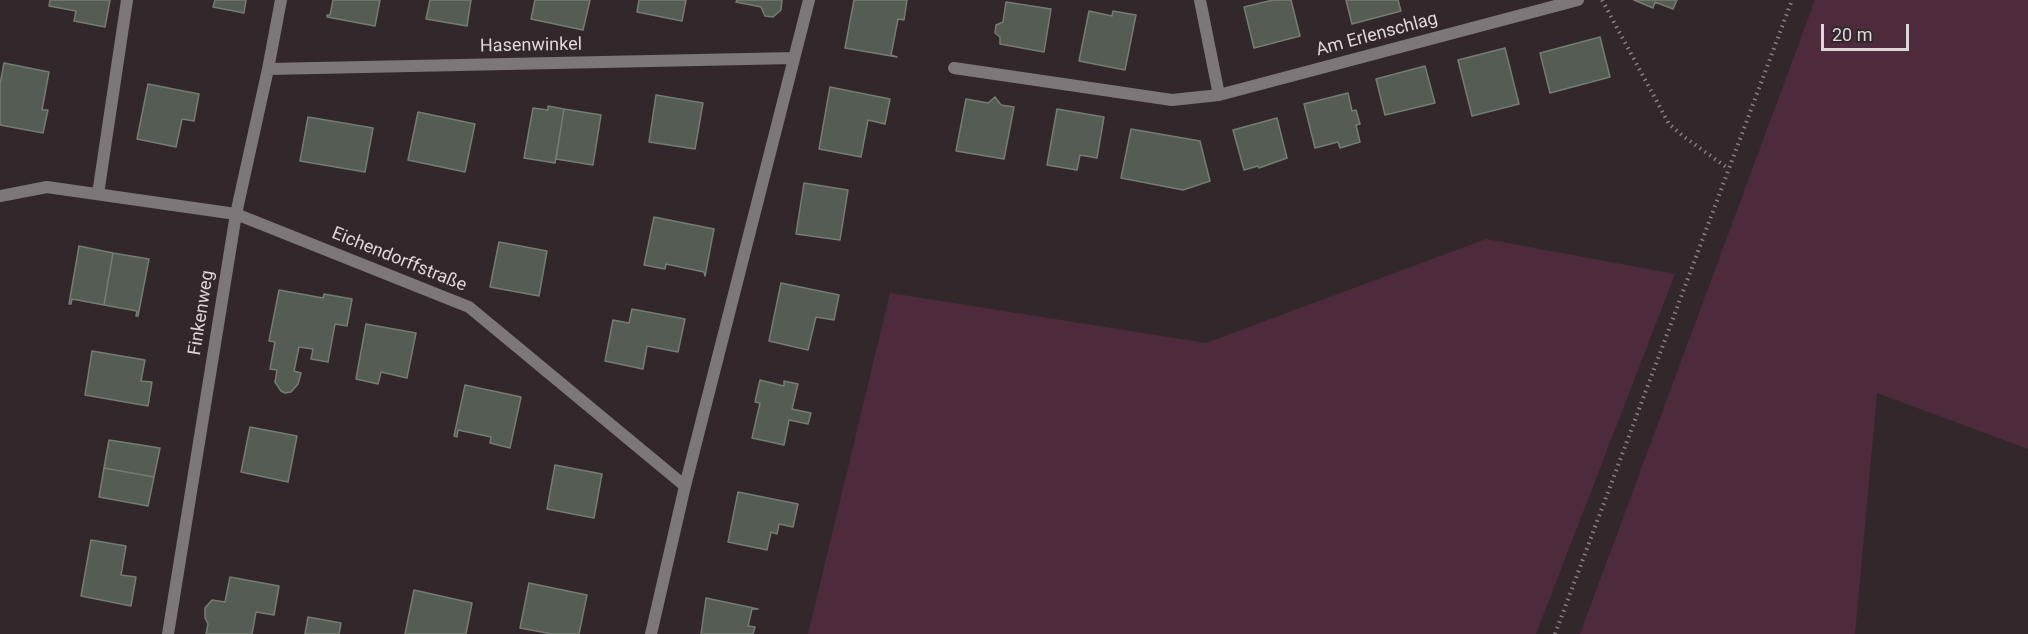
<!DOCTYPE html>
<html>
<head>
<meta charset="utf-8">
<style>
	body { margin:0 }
	#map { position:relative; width:2028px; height:634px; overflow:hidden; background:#32282c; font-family:Roboto,sans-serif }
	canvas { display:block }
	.scale { position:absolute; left:1821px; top:24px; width:88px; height:27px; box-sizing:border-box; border:3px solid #ded7da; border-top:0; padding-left:8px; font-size:18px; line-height:21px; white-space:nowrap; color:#ded7da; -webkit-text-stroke:4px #32282c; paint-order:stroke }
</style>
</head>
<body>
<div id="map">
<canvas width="2028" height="634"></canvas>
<div class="scale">20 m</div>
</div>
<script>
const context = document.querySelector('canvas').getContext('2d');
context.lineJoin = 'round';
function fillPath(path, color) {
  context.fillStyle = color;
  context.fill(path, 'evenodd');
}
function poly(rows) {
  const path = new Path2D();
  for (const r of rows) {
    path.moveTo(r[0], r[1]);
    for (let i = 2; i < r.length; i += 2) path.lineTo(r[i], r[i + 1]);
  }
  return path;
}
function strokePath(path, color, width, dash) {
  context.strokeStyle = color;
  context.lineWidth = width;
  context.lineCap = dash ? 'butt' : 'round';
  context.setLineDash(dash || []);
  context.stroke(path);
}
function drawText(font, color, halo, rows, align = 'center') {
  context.font = font + ' Roboto,sans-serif';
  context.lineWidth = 5;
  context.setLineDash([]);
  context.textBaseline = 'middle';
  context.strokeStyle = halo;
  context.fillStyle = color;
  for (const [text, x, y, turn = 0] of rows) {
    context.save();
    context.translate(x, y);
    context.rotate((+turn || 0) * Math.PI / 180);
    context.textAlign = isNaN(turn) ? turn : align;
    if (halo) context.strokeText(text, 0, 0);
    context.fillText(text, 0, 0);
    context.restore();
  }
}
fillPath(poly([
	[1815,0,2028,0,2028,449,1877,393,1855,634,1580,634],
	[1486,239,1675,274,1536,634,808,634,890,293,1206,343]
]), '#4e2b3c');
const building = poly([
	[50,0,110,0,105,27,74,21,76,11,49,6,50,0],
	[215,0,246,0,244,13,213,7,215,0],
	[333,0,380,0,375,26,327,17,327,15,330,15,333,0],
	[430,0,471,0,467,26,426,19,430,0],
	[535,0,590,0,583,30,531,19,535,0],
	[639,0,686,0,682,21,637,12,639,0],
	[737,0,782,0,781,10,773,17,765,16,761,7,736,2,737,0],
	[854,0,907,0,904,20,898,19,891,55,897,57,845,48,854,0],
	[1273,0,1291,0,1300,36,1254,48,1244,7,1273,0],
	[1346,0,1398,0,1401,11,1352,24,1346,0],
	[1634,0,1677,0,1673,9,1655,2,1653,8,1634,0],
	[1006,2,1051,9,1044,52,1000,44,1000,37,995,33,996,25,1003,22,1006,2],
	[1089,11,1112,16,1113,11,1136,15,1125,70,1079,61,1089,11],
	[1600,37,1610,77,1550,93,1540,53,1600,37],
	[1505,48,1519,104,1472,116,1458,60,1505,48],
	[4,63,49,72,42,110,48,110,43,133,0,125,0,84,4,63],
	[1425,66,1435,103,1385,115,1376,79,1425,66],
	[148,84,199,94,194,121,182,119,176,147,137,139,148,84],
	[830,87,890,99,885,124,868,120,861,157,819,149,830,87],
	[1348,93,1352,111,1356,110,1360,124,1356,125,1360,142,1340,148,1338,142,1315,148,1304,104,1348,93],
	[656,95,703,103,695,149,649,142,656,95],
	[995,97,1001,105,1014,107,1004,159,956,151,966,99,988,103,995,97],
	[548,106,564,109,555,163,524,158,533,108,548,110,548,106],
	[564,109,601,115,593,165,556,159,564,109],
	[1057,109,1104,117,1097,158,1080,155,1077,170,1047,165,1057,109],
	[418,112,475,124,465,172,408,160,418,112],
	[308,117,373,128,365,172,300,161,308,117],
	[1277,118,1287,158,1259,168,1258,166,1244,170,1233,130,1277,118],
	[1131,129,1200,141,1210,181,1183,190,1121,178,1131,129],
	[804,183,848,190,840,240,796,234,804,183],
	[654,217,714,229,705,276,704,272,666,264,665,269,644,265,654,217],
	[499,242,547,251,539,296,490,287,499,242],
	[79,246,113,253,104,305,72,299,71,304,69,304,79,246],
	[113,253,149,259,138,316,136,316,137,311,104,305,113,253],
	[781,283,839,295,834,320,816,317,808,350,769,341,781,283],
	[279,290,323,298,324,294,352,299,347,326,335,324,328,362,311,359,313,349,299,347,294,371,301,373,298,384,291,392,285,393,281,391,275,382,277,370,270,369,275,342,269,341,279,290],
	[632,309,685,319,678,352,647,346,643,369,605,361,613,320,629,323,632,309],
	[366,324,416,333,407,378,381,372,378,384,356,379,366,324],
	[92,351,145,360,141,381,152,382,148,406,85,395,92,351],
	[760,380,784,386,784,381,798,384,792,409,811,413,808,424,789,420,784,445,752,438,760,403,755,402,760,380],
	[465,385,521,397,510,448,490,443,491,437,458,430,457,437,454,436,465,385],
	[250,427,297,436,288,482,241,472,250,427],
	[109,440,160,448,154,477,104,468,109,440],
	[555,465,602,474,594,518,547,509,555,465],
	[104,468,154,477,148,506,99,497,104,468],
	[738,492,798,504,793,527,779,524,777,534,771,532,767,550,728,542,738,492],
	[91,540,126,546,121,575,136,577,131,606,81,596,91,540],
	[230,577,279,586,274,615,256,612,252,634,206,634,208,624,205,618,205,608,212,600,225,602,230,577],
	[529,583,587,595,579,634,552,634,520,628,529,583],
	[414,590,472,603,466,634,405,634,414,590],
	[706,598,758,609,752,609,748,626,755,627,753,634,701,634,706,598],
	[308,617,341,623,339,634,305,634,308,617]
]);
fillPath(building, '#555c53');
strokePath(building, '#757d73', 1.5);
strokePath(poly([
	[1602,0,1669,124,1683,136,1729,169],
	[1555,634,1792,0]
]), '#8a8185', 4, [1.5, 4.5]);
strokePath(poly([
	[98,194,127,0]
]), '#7d7779', 12);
strokePath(poly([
	[1200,0,1219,95],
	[954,68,1172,100,1219,95,1578,0],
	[268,69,794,58],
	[0,196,47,187,236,214,469,307,685,486,651,634],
	[685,486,809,0],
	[168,634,236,214,268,69,281,0]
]), '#7d7779', 12);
drawText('18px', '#ded7da', '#32282c', [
	["Am Erlenschlag",1377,35,-15],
	["Hasenwinkel",531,46,-1],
	["Eichendorffstraße",399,260,22],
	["Finkenweg",202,313,-81]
]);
</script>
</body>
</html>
